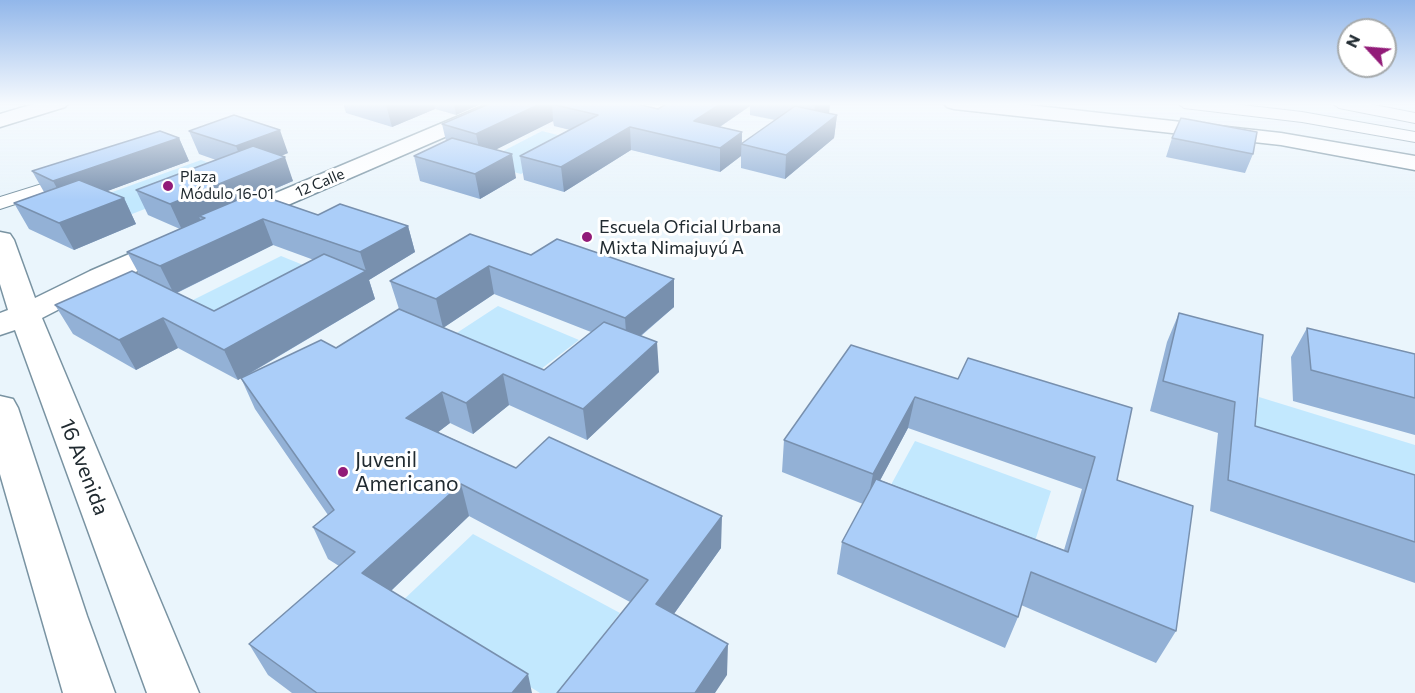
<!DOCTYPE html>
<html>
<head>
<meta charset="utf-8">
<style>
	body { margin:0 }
	#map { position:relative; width:1415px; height:693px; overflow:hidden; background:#eaf5fc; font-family:Commissioner,sans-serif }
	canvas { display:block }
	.north { position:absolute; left:1337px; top:18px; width:60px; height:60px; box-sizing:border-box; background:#fff; border:2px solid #a6aaac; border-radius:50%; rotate:296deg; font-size:16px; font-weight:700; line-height:24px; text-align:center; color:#202a30 }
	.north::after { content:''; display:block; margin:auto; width:21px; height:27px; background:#921b78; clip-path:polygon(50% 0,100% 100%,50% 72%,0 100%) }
</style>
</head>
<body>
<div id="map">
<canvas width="1415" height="693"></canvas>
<div class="north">N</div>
</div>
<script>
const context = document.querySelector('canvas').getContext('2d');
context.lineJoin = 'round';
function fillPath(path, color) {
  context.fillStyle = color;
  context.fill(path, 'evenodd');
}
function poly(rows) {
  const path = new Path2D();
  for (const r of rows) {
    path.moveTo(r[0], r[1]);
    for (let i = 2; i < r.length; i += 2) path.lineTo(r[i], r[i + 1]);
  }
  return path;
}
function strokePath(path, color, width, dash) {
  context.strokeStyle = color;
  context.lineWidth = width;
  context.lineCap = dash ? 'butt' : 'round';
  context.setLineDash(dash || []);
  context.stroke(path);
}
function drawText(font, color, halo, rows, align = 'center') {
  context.font = font + ' Commissioner,sans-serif';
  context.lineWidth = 6;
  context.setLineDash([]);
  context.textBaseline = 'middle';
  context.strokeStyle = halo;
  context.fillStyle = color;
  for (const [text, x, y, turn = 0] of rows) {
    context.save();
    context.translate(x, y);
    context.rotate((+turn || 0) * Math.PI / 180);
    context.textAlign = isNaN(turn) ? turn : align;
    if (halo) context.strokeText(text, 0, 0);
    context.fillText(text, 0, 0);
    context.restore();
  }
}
fillPath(poly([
	[542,131,581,141,521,174,480,163],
	[201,160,237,173,132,214,96,198],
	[281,256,323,273,227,325,185,304],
	[498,306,579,340,528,379,446,340],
	[1259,397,1415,445,1415,509,1252,454],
	[915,441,1051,491,1028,563,881,503],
	[473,534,620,613,558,693,540,693,398,605]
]), '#c2e8fe');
const street = poly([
	[1177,103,1225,103,1302,112,1415,132,1415,142,1302,122,1184,108,1177,103],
	[1332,103,1364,103,1415,113,1415,123,1339,108,1332,103],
	[74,174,80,175,83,179,80,183,0,209,0,197,74,174]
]);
const secondary = poly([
	[37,103,68,103,65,107,0,127,0,114,37,103],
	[490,103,517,103,514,107,244,224,235,227,226,224,222,219,226,214,490,103],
	[944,103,1010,103,1281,133,1415,156,1415,170,1281,145,954,109,947,107,944,103],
	[0,232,10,234,14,240,35,298,90,271,164,239,174,237,184,239,188,245,184,251,110,283,42,318,199,693,147,693,15,330,0,335,0,313,8,310,0,284,0,232],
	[0,396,13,399,18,408,87,616,115,693,63,693,0,474,0,396]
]);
strokePath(street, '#7993a2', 2);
strokePath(secondary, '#7993a2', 3);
fillPath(street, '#fff');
fillPath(secondary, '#fff');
fillPath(poly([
	[343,103,551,103,658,109,668,103,830,103,829,113,837,115,834,138,785,179,741,168,741,156,720,172,631,150,564,192,524,180,520,156,570,130,554,126,553,121,495,150,516,178,480,199,420,181,414,156,446,141,442,124,482,107,481,104,456,115,435,109,392,127,346,113],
	[750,106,750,115,775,120,742,144,742,132,720,127],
	[189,131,288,153,281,156,293,181,261,195,318,215,408,226,415,252,369,280,375,299,244,377,336,348,399,309,390,281,470,234,674,307,641,336,659,372,587,440,509,405,473,434,450,423,438,432,516,468,721,548,674,614,727,675,630,602,469,516,391,591,532,693,292,693,268,675,249,644,339,566,328,559,313,527,328,515,255,409,241,378,238,380,178,348,136,370,73,334,55,305,139,274,127,252,180,229,148,215,136,190,216,160,199,154],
	[273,245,314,260,214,311,177,293],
	[494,294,591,332,544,370,443,328],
	[179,138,189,161,107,191,124,198,136,224,74,250,29,229,14,203,44,192,32,171],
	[1172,138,1253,154,1245,173,1166,157],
	[1179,313,1255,426,1415,475,1415,583,1210,511,1218,433,1150,411,1167,342],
	[1307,328,1415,354,1415,435,1293,401,1291,357],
	[958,379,1132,408,1117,480,1176,631,1156,663,1021,605,1018,617,1005,648,837,574,842,542,863,504,782,472,784,440],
	[908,428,1082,489,1064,550,880,480]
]), '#93b1d6');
fillPath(poly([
	[390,103,434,103,435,109,392,127,386,105],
	[454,103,481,103,481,104,456,115],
	[542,103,552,103,553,121,481,157,476,134],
	[722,103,751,103,750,106,697,142,694,121],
	[817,103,830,103,829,113,813,127,815,105],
	[837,115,834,138,785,179,786,155],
	[630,127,631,150,564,192,561,167],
	[280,130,288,153,245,170,236,146],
	[742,132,741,156,720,172,720,148],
	[179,138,189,161,67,206,53,181],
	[512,154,516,178,480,199,475,174],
	[285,157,293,181,205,218,199,216,201,222,182,230,170,204],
	[124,198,136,224,74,250,59,223],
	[263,219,273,245,174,294,160,266],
	[408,226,415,252,369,280,375,299,238,380,224,350,366,271,360,252],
	[489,266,494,294,443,328,436,299],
	[674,279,674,307,627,347,625,318],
	[163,318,178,348,136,370,119,340],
	[657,342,659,372,587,440,583,409],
	[503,374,509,405,473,434,466,403],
	[442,392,450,423,416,449,406,418],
	[915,397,908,428,867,505,873,474],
	[461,484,469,516,376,605,362,573],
	[722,516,721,548,658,636,656,604],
	[728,644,727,675,715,693,695,693],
	[528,674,532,693,512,693]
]), '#7890ae');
const building = poly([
	[491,103,542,103,476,134,442,124,491,103],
	[553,103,633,103,658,109,668,103,722,103,694,121,742,132,720,148,630,127,561,167,520,156,598,115,551,104,553,103],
	[803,103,817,103,815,105,803,103],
	[795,106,837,115,786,155,741,144,795,106],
	[234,115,280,130,236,146,189,131,234,115],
	[1181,118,1257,132,1253,154,1172,138,1181,118],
	[160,131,179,138,53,181,32,171,160,131],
	[452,138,512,154,475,174,414,156,452,138],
	[253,146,285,157,170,204,136,190,253,146],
	[79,180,124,198,59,223,14,203,79,180],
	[254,193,318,215,340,204,408,226,360,252,263,219,160,266,127,252,205,218,199,216,254,193],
	[470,234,531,255,557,239,674,279,625,318,489,266,436,299,390,281,470,234],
	[324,254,366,271,224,350,163,318,119,340,55,305,132,271,214,311,324,254],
	[399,309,544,370,604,322,657,342,583,409,503,374,466,403,442,392,406,418,516,468,549,437,722,516,656,604,728,644,695,693,557,693,648,580,461,484,362,573,528,674,512,693,317,693,249,644,355,552,313,527,334,510,241,378,321,340,336,348,399,309],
	[1179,313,1263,335,1255,426,1415,475,1415,542,1228,480,1235,402,1163,381,1179,313],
	[1307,328,1415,354,1415,398,1311,370,1307,328],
	[851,345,958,379,968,358,1132,408,1117,480,1193,506,1176,631,1031,572,1018,617,842,542,876,479,1068,552,1095,457,915,397,873,474,784,440,851,345]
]);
fillPath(building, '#abcef9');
strokePath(building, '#7890ae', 1.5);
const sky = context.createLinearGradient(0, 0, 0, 200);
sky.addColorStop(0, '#92b7ea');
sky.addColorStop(0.52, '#f6fafe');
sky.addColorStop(1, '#f6fafe00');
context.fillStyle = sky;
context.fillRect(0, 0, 1415, 200);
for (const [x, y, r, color] of [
	[168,186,6,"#921b78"],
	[587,237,6,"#921b78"],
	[343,472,6,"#921b78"]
]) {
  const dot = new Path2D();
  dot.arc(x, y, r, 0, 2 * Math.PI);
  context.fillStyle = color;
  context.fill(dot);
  strokePath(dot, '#fff', 2);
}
drawText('15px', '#202a30', '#fff', [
	["Plaza",180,177],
	["Módulo 16-01",180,194]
], 'left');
drawText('15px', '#202a30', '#fff', [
	["12 Calle",320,183,-23]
]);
drawText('18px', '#202a30', '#fff', [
	["Escuela Oficial Urbana",599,227],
	["Mixta Nimajuyú A",599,248]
], 'left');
drawText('21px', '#202a30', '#fff', [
	["Juvenil",355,460],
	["Americano",355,484]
], 'left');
drawText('21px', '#202a30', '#fff', [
	["16 Avenida",84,467,69]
]);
</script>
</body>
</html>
